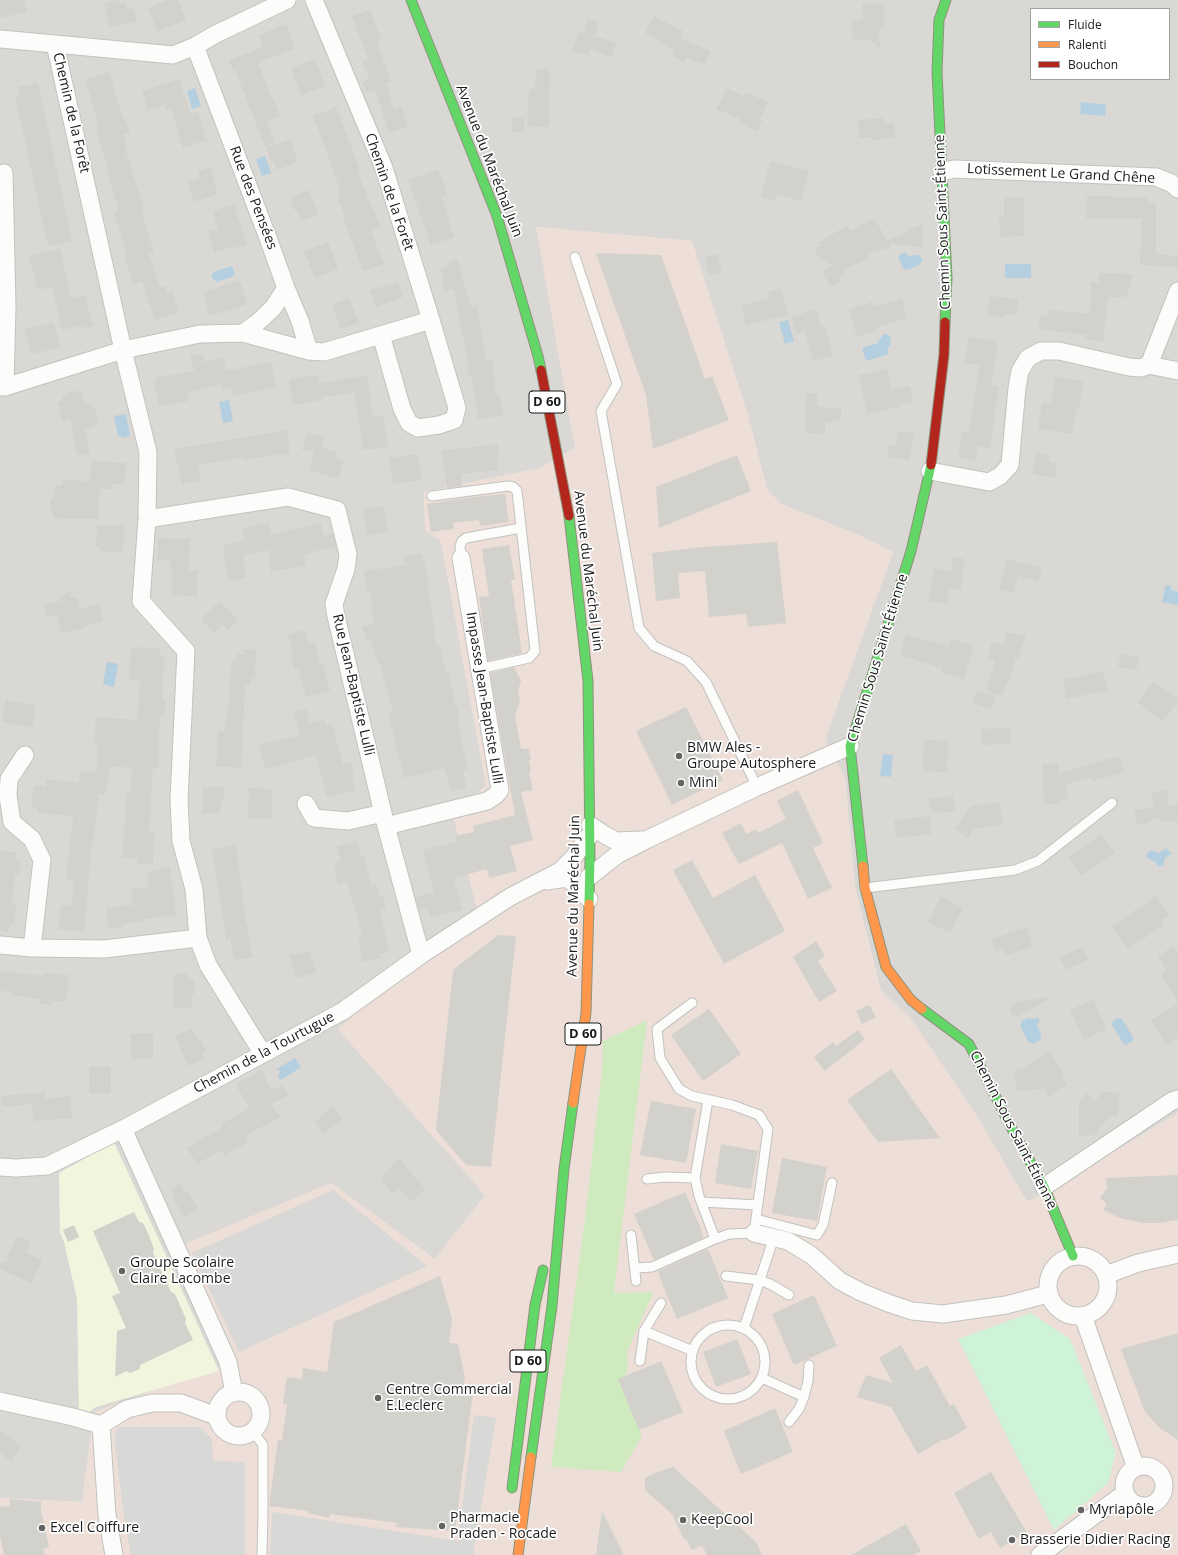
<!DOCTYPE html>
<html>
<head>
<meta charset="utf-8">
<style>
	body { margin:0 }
	#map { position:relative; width:1178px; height:1555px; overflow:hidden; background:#eae9e4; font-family:"Open Sans",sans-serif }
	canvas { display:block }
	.legend { position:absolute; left:1030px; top:8px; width:140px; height:72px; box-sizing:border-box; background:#fff; border:1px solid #a4a4a4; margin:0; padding:5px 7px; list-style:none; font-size:12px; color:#1b1b1b }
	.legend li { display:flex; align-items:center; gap:8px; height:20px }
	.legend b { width:20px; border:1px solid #a4a4a4 }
</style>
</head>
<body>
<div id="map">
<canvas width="1178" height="1555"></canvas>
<ul class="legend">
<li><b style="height:5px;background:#63d668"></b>Fluide</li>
<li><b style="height:5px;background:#ff974d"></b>Ralenti</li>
<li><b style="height:5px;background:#b3261e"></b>Bouchon</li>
</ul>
</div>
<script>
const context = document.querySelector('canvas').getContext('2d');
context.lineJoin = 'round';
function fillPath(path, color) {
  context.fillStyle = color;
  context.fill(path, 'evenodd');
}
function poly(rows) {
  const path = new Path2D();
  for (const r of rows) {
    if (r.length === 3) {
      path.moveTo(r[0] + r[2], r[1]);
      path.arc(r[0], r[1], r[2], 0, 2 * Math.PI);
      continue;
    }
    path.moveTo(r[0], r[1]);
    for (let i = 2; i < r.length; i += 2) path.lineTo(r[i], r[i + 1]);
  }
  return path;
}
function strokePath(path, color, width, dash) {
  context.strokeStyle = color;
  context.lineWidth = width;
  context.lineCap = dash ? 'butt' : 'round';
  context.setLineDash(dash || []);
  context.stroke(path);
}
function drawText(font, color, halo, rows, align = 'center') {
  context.font = font + ' "Open Sans",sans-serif';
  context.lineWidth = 3.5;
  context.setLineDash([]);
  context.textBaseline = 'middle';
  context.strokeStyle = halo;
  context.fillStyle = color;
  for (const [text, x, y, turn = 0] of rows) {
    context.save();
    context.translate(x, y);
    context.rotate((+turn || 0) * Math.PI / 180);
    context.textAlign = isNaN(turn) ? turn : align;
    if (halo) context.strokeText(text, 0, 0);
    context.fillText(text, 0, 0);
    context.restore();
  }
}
fillPath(poly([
	[0,0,1178,0,1178,1113,1056,1187,1027,1202,980,1121,910,1018,881,991,855,888,845,778,825,739,893,552,863,537,781,504,767,490,749,419,692,241,537,227,575,448,540,468,424,492,425,530,441,541,486,785,454,819,477,909,338,1029,485,1195,435,1259,331,1183,186,1244,238,1360,94,1412,82,1502,0,1498],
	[1031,9,1169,9,1169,79,1031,79]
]), '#d9d8d5');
fillPath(poly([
	[536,227,692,241,749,419,767,490,781,504,863,537,893,552,825,739,845,778,855,888,881,991,910,1017,980,1121,1027,1202,1056,1187,1178,1113,1178,1555,0,1555,0,1498,82,1502,94,1412,238,1360,185,1244,331,1183,435,1259,485,1195,338,1029,477,909,454,819,486,785,441,541,425,530,424,492,540,468,575,448]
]), '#edded7');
fillPath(poly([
	[114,1142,219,1371,96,1407,79,1420,77,1299,64,1242,60,1233,59,1173]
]), '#f2f5dd');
fillPath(poly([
	[647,1020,614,1293,654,1292,627,1352,628,1370,620,1384,642,1436,621,1472,551,1467,585,1219,602,1070,603,1041]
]), '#d0eac0');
fillPath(poly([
	[1031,1313,1070,1339,1116,1453,1108,1483,1054,1530,958,1339]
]), '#cff3d6');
fillPath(poly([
	[333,1190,427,1266,239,1352,192,1253],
	[474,1415,496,1418,473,1555,270,1555,272,1512,458,1541],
	[118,1427,200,1427,212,1439,213,1461,245,1462,245,1555,131,1555,124,1517,114,1437]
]), '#d8d8d6');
fillPath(poly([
	[195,88,201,106,192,109,187,91],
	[1081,102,1106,105,1105,116,1080,114],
	[265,156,271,173,262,176,256,159],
	[905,252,909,256,919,255,923,260,918,266,906,270,903,268,898,256],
	[1005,264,1031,264,1031,278,1005,278],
	[232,266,235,276,216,282,215,280,213,279,211,275,213,274,213,272],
	[788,320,794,341,785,344,779,322],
	[884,334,889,335,891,338,890,345,887,348,889,354,866,361,862,348,878,343,879,340],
	[229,400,233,421,223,423,219,402],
	[126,414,130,435,125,438,121,436,118,436,114,416],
	[1167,585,1171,586,1171,590,1178,592,1178,605,1162,602,1165,587],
	[107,662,118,664,114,687,103,684],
	[883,754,893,755,891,777,880,776],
	[1166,848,1172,854,1165,858,1163,866,1158,866,1155,862,1147,858,1147,854,1149,851,1153,851,1159,853],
	[1028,1018,1033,1019,1038,1018,1040,1021,1037,1025,1041,1034,1041,1038,1039,1041,1033,1044,1028,1041,1020,1026,1022,1021],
	[1118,1018,1122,1019,1133,1037,1133,1041,1126,1045,1123,1043,1112,1025,1113,1021],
	[295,1058,301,1067,281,1080,278,1076,280,1071,277,1069]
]), '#b4cfe0');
fillPath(poly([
	[0,0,24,0,27,12,0,18],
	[119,0,120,4,126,3,127,10,134,8,137,21,110,27,104,3],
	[167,0,178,0,186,20,157,31,148,8],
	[883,3,885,28,879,29,880,48,869,39,853,40,851,21,863,20,862,5],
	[370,10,381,40,377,42,391,81,386,83,394,109,401,106,408,126,389,133,375,90,367,93,362,82,369,79,362,61,368,59,352,16],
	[654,16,683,31,680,38,711,51,705,64,697,60,697,62,686,58,684,62,672,56,675,50,645,33],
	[588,18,599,22,594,36,616,43,612,57,590,49,588,56,572,51,579,31,583,33],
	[287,24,295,49,258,62,271,96,272,96,280,116,267,121,274,143,265,146,235,70,233,71,229,61,263,47,259,35],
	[315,59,325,86,301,95,291,68],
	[536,69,550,69,549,127,527,126,529,89,535,89],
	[109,72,123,119,125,118,130,133,123,135,127,147,125,148,144,210,141,211,154,252,149,254,160,287,165,286,167,293,173,292,179,313,155,320,142,281,133,284,124,255,127,254,114,212,119,211,106,170,109,170,95,127,99,126,85,79],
	[179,79,191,115,198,112,206,140,183,148,171,108,166,110,164,105,148,110,142,91],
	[38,83,72,241,48,246,15,96,20,95,18,87],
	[727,88,744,96,746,92,768,102,760,119,762,120,757,131,738,123,740,119,716,109],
	[336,107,360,170,357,171,381,228,371,231,384,264,363,271,343,217,345,217,337,195,341,193,326,150,313,116],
	[512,117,525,117,524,132,512,132],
	[883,118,884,123,894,123,895,138,872,140,872,137,859,138,858,120],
	[290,139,298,162,277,170,274,161,271,162,266,148],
	[770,161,809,171,801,201,777,194,775,201,761,198],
	[210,167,218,194,194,202,187,182,200,178,198,171],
	[438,169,448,196,442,198,454,237,431,245,408,180],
	[309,190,318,215,301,221,297,210,295,211,290,197],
	[1087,196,1113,196,1113,198,1148,198,1148,202,1156,202,1156,254,1178,256,1178,267,1140,265,1142,218,1086,219],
	[1004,198,1024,198,1024,236,1000,237,999,215,1004,216],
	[234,204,247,245,236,249,235,246,214,253,208,232,218,229,213,211],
	[874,218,887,240,908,232,907,230,923,224,923,247,889,244,891,247,867,254,869,257,842,271,844,275,839,278,841,282,831,287,822,272,832,265,816,256,815,248,820,246,818,243,846,226,851,231],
	[328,242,338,269,315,278,304,251],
	[60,249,71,298,85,295,93,326,82,328,81,326,62,330,52,287,38,290,29,256],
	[596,253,661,255,705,379,712,376,729,420,653,449,646,395],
	[717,254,722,272,709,275,705,257],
	[457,259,471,307,477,306,486,361,492,360,496,394,499,393,503,415,478,419,472,376,469,376,464,336,462,336,454,289,445,293,441,279,444,278,441,269,450,266,449,261],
	[1099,273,1133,274,1127,297,1122,296,1122,298,1108,297,1103,342,1085,339,1086,335,1039,329,1040,316,1048,317,1049,310,1090,314,1091,282,1099,282],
	[240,281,247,304,209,316,203,292],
	[398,282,403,297,376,307,370,290],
	[781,289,788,315,746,325,742,305,770,298,768,292],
	[989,296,1018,299,1017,315,1004,314,1004,317,988,316],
	[349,298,359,323,341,329,332,305],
	[902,299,907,318,875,328,876,331,857,337,849,309,872,302,874,307],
	[816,309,821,327,825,326,833,356,813,361,805,332,796,334,791,317],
	[54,323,60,348,31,354,25,328],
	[969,337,998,341,991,386,999,387,990,448,978,446,975,461,958,458,962,431,969,432,979,365,965,363],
	[203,354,204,362,224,357,226,371,271,362,276,387,232,396,231,387,223,389,222,384,187,392,189,401,159,406,154,382,156,381,156,378,194,371,190,356],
	[888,369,891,390,910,386,914,402,899,405,899,407,867,414,859,375],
	[317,375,319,383,367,375,373,417,383,416,388,447,363,450,354,391,353,393,322,397,322,400,293,405,289,380],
	[1055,377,1083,381,1079,408,1076,408,1072,434,1038,429,1042,403,1051,404],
	[82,390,84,401,95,408,98,424,85,430,90,453,77,455,70,419,62,421,58,402,63,401,62,396,69,395,68,393],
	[806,393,817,393,817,407,841,408,841,419,825,423,825,434,806,433],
	[287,430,290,453,244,460,243,457,198,465,201,481,182,484,174,449],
	[898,431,914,433,910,460,887,457,889,445,896,446],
	[307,432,325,438,322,448,337,452,336,459,343,461,339,479,309,470,315,449,302,451],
	[498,444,499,455,497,455,498,470,461,474,462,486,447,488,441,451],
	[1036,453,1050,455,1049,462,1057,463,1055,478,1033,474],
	[418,454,422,480,393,484,389,458],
	[737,455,751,491,659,528,656,487],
	[91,461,126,463,125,484,113,484,113,489,100,489,98,519,53,518,53,511,50,511,50,498,54,499,55,485,63,485,63,480,90,481],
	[505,494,509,522,480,526,479,520,453,523,454,529,431,532,427,504,464,498],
	[384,506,388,532,367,535,363,509],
	[268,522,271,535,321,523,323,536,333,534,336,547,304,554,306,565,271,572,268,550,243,555,246,578,228,581,223,545,245,540,242,529],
	[97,525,124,525,123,552,100,551,100,547,96,547],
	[158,538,190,539,189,570,198,570,197,596,172,595,173,569,170,570,170,560,157,560],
	[777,542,786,623,748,627,746,614,709,617,705,571,678,573,680,598,656,601,652,553,703,547],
	[509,545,515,580,511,580,522,653,488,661,479,597,489,596,482,549],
	[422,553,429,584,427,584,437,646,440,646,446,672,449,672,455,706,457,706,460,720,457,721,468,769,463,770,466,788,451,791,447,774,445,774,444,768,404,778,388,714,393,713,380,663,378,664,370,639,366,640,362,627,374,624,370,591,367,592,364,571,405,565,404,556],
	[953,557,965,559,961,590,949,588,947,603,929,601,934,569,951,571],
	[1007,559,1042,568,1038,581,1018,576,1013,593,999,589],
	[70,592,71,598,77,597,80,609,99,604,103,621,85,626,85,628,61,633,57,615,47,617,44,604,60,601,59,596],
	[220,601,238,621,228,630,223,624,214,633,201,619],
	[305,630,309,644,315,642,320,663,322,662,330,691,306,697,298,668,294,669,290,653,293,652,288,634],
	[1006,633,1026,635,1018,659,1016,658,1008,684,1006,684,1002,696,986,691,995,661,987,658,992,641,1004,645],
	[906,634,948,647,951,639,974,646,964,679,941,672,942,668,900,655],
	[131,647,160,648,159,656,164,656,162,700,165,700,165,715,160,714,158,769,153,768,149,831,154,831,153,864,137,864,137,858,122,858,127,793,130,793,132,768,110,766,105,795,99,794,93,843,92,843,84,932,58,929,61,905,71,906,74,880,66,879,73,816,37,813,37,808,31,807,34,785,46,787,46,779,79,783,80,771,96,773,98,745,94,745,96,717,137,720,140,681,129,680],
	[244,649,256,650,255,678,251,678,251,685,245,685,241,768,216,766,218,731,225,732,226,714,228,714,232,661,236,661,237,654,244,654],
	[1121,653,1139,657,1136,670,1118,667],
	[514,667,521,681,518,691,520,699,515,717,521,749,529,749,531,760,529,760,531,771,529,772,533,790,521,792,533,840,510,846,517,871,489,878,487,869,454,878,462,910,430,917,428,908,419,910,416,897,434,892,423,850,456,842,455,836,474,832,473,826,515,815,490,673],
	[1103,671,1108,690,1066,699,1063,680],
	[1154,681,1178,700,1178,702,1163,722,1138,702],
	[977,690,996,696,992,709,973,703],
	[6,700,36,705,32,727,2,722],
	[686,707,723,780,672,805,636,731],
	[306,709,310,723,324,720,326,726,332,724,343,764,351,762,354,774,352,775,355,790,327,797,316,755,265,769,259,745,300,735,293,712],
	[1010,728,1011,744,981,745,981,729],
	[924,740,948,741,947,772,923,771],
	[1119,756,1124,772,1093,781,1092,777,1067,784,1068,799,1060,799,1061,803,1044,805,1042,764,1058,763,1059,773],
	[203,787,224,787,224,800,221,800,220,814,202,813],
	[249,788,272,789,272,818,248,818],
	[798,790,823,843,813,848,832,888,808,899,782,843,739,864,722,833,741,823,746,834,756,829,758,833,786,819,777,801],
	[1167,790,1169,806,1178,805,1178,823,1169,821,1160,822,1159,817,1143,824,1136,825,1135,810,1154,807,1152,792],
	[953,796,955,811,935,813,930,810,929,799],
	[999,802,1003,825,974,829,968,838,955,828,971,806],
	[930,816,932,834,896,838,894,820],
	[1101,834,1115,852,1082,876,1068,858],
	[357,841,361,857,364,856,371,886,376,884,379,897,383,896,386,909,380,911,389,952,380,954,381,958,363,962,358,935,362,934,347,881,338,884,334,863,340,861,337,846],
	[236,845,246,925,247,925,253,957,234,960,230,938,226,939,212,849],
	[0,851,17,852,16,861,20,861,19,875,15,874,12,903,17,903,14,925,9,925,8,932,0,931],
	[692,860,713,898,755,875,785,931,724,964,673,870],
	[170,866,176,915,143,919,143,922,123,924,123,927,108,928,106,908,133,905,131,889,149,888,147,873],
	[1156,896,1169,915,1161,920,1164,925,1128,949,1112,926],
	[941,897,963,908,950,933,928,922],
	[1027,928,1032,947,1006,955,1004,949,995,951,991,939],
	[498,935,516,936,491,1167,466,1165,436,1130,453,970],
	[816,941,825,956,818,961,837,991,819,1002,793,957],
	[1174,946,1178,954,1178,1003,1161,974,1167,971,1158,956],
	[1082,947,1088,960,1066,970,1060,957],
	[310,951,316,973,296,978,290,955],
	[0,971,43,976,43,973,69,975,66,1002,52,1001,52,1005,40,1004,40,999,11,995,11,992,0,991],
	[174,974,188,974,188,980,194,980,194,995,192,995,192,1008,174,1008],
	[1049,997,1050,999,1014,1018,1009,1008,1019,1002],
	[1094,999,1106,1030,1083,1039,1070,1010],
	[1178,1004,1178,1038,1167,1045,1151,1020],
	[869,1005,876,1017,862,1024,856,1011],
	[709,1009,741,1054,703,1081,671,1035],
	[192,1028,198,1042,201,1040,206,1052,202,1054,204,1059,188,1066,175,1036],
	[858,1030,865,1039,825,1071,814,1057,833,1042,836,1046],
	[153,1033,153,1059,131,1059,131,1034],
	[1049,1052,1065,1076,1062,1077,1067,1084,1049,1096,1044,1089,1017,1091,1014,1070,1024,1068],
	[89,1067,111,1067,111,1093,89,1093],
	[891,1069,940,1138,878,1142,847,1100],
	[261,1070,272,1090,282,1085,288,1096,271,1104,280,1117,245,1136,248,1142,224,1156,221,1150,197,1164,187,1148,223,1127,221,1124,250,1108,235,1084],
	[45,1092,46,1099,70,1096,72,1118,33,1121,32,1104,2,1107,1,1096],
	[1104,1092,1119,1093,1118,1116,1112,1115,1099,1128,1098,1135,1079,1136,1079,1101,1087,1093,1094,1101],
	[651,1101,696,1109,686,1163,640,1155],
	[333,1106,343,1118,324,1134,315,1122],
	[721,1144,758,1151,751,1189,715,1183],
	[399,1158,426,1190,411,1202,399,1188,393,1194,383,1182,382,1176,392,1167,390,1165],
	[782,1158,827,1167,817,1221,772,1213],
	[1178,1175,1178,1220,1158,1223,1142,1223,1120,1218,1103,1210,1107,1204,1100,1198,1107,1189,1106,1178],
	[180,1184,185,1192,187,1190,198,1209,185,1218,173,1199,175,1198,170,1190],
	[685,1192,703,1234,702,1235,703,1238,654,1260,634,1214],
	[134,1212,139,1222,143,1223,148,1233,154,1249,153,1253,171,1292,175,1294,186,1319,185,1323,193,1340,140,1365,140,1369,130,1373,126,1371,115,1377,117,1331,126,1328,112,1296,120,1293,93,1231],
	[74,1225,79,1237,68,1242,63,1230],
	[17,1236,31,1242,26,1253,42,1260,32,1283,0,1269,0,1263,6,1261],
	[708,1249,728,1298,677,1319,659,1276,660,1275,658,1271],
	[440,1276,452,1319,449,1343,458,1344,465,1378,463,1390,473,1391,455,1531,396,1527,397,1523,330,1514,330,1518,308,1513,308,1511,269,1506,278,1440,282,1441,287,1404,283,1404,287,1377,302,1379,303,1368,327,1372,334,1322],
	[814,1295,837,1346,794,1365,772,1314],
	[1178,1333,1178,1440,1160,1428,1145,1412,1121,1349],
	[737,1339,751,1374,716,1387,703,1352],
	[901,1345,916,1371,927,1365,950,1406,954,1404,967,1428,945,1441,944,1439,918,1454,891,1407,857,1397,866,1375,893,1383,879,1358],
	[661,1361,683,1412,639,1430,618,1379],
	[775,1408,793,1452,741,1474,724,1431],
	[0,1430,22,1446,11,1461,0,1453],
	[673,1467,756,1542,762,1555,707,1555,702,1545,692,1550,686,1539,684,1539,672,1514,645,1490,645,1478,652,1474],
	[991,1472,1027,1533,1000,1548,991,1532,979,1539,954,1493],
	[10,1499,41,1502,41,1510,49,1547,43,1549,45,1555,4,1555,0,1536,0,1506,10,1507],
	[602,1511,624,1555,596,1555],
	[906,1524,921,1551,914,1555,851,1555]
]), '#d2d1cc');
const lane = poly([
	[575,257,617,384,601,411,639,628,654,646,687,661,706,682,757,787],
	[432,496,508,486,513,487,517,491,535,651,529,658,479,669],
	[461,558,460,546,462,541,466,538,521,528],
	[865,888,1015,870,1038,861,1112,803],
	[692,1003,657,1029,660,1058,679,1089,692,1096,732,1105,759,1115,768,1129,754,1233,729,1234,715,1239,699,1196,695,1178,708,1100],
	[647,1179,665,1177,695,1178],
	[701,1202,758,1205],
	[756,1219,817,1235,823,1225,832,1183],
	[631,1235,636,1281],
	[635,1268,652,1267,715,1239],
	[726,1276,759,1280,770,1284,789,1295],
	[728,1362,37],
	[744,1328,774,1237],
	[644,1331,693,1351],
	[640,1361,644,1331,661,1303],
	[762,1378,804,1397],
	[789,1422,799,1409,804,1397,808,1381,809,1365],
	[253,1432,263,1445,263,1514,262,1555]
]);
const street = poly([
	[314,0,384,168,431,320],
	[0,39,55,44],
	[195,46,268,238,286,288,300,321,309,351],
	[942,172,954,169,1156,177,1171,183,1178,189],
	[4,173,7,307,5,387],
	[243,333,257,323,273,308,286,288],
	[1149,365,1178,291],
	[0,387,5,387,123,350,200,334,243,333,309,351,324,352,431,320,457,408,454,420,439,425,418,428,409,423,402,409,381,335],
	[930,471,989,482,1000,476,1010,465,1017,388,1020,371,1028,358,1041,351,1059,351,1129,367,1141,368,1149,365,1178,371],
	[147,519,288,497,337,510,348,554,346,569,334,604,336,616,386,826,421,955],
	[25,755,9,779,8,796,12,822,32,839,42,860,32,948],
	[306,804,314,818,348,821,383,813],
	[590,825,605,835,616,841,642,840],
	[386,826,487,801,496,795,500,790,461,558],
	[589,877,617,855,646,840,757,787,850,746],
	[547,881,566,878,578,886,589,899],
	[198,938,194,889,181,841,179,800,186,651,141,601,147,519,148,452,123,350,55,44,173,55,195,46,216,34,287,0],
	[0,945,32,948,104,949,198,938,208,965,263,1054],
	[123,1129,228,1362,234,1393],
	[0,1167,16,1168,47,1166,123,1129,343,1011,421,955,510,897,560,871,573,858,590,835],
	[1044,1187,1172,1101,1178,1099],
	[754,1233,788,1241,811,1255,840,1281,861,1292,888,1303,912,1311,943,1314,1006,1305,1048,1294],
	[1078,1286,30],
	[1106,1275,1138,1263,1178,1254],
	[1083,1316,1136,1468],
	[239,1414,22],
	[0,1401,73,1417,101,1425],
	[1144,1486,20],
	[114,1555,107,1515,101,1425,127,1409,152,1403,181,1403,216,1416],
	[1040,1555,1125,1493]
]);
const fast = poly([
	[411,0,497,216,538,356,541,370],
	[945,322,947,278,937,72,939,20,946,0],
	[569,516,588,681,590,859,589,904],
	[863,866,850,746,911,551,931,465],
	[922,1009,969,1044,1012,1129,1044,1187,1073,1256],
	[531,1457,552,1306,564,1169,573,1103],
	[512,1488,535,1305,543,1270]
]);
const slow = poly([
	[863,866,865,888,886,967,911,1000,922,1009],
	[573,1103,586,1013,589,904],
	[518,1555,531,1457]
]);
const jam = poly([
	[541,370,569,516],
	[931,465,944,355,945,322]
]);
strokePath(lane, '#c2c2c0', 11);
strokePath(street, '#c2c2c0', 19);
strokePath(fast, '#8e947c', 11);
strokePath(slow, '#8e947c', 11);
strokePath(jam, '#8e947c', 11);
strokePath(lane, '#fcfcfb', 9);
strokePath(street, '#fcfcfb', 17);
strokePath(fast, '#63d668', 9);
strokePath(slow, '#ff974d', 9);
strokePath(jam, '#b3261e', 9);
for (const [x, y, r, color] of [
	[679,756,4,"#636361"],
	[681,783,4,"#636361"],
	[122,1271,4,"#636361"],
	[378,1398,4,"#636361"],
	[1081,1510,4,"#636361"],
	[683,1520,4,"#636361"],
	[442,1526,4,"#636361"],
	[42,1528,4,"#636361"],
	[1012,1540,4,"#636361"]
]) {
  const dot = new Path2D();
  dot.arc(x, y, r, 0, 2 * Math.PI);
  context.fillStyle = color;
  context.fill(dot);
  strokePath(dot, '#fff', 1.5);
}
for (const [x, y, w] of [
	[547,402,36],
	[583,1034,36],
	[528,1361,36]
]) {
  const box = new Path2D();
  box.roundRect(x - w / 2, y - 11, w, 22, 3);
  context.fillStyle = '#fff';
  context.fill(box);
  strokePath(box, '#1b1b1b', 1);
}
drawText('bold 13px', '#1b1b1b', null, [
	["D 60",547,402],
	["D 60",583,1034],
	["D 60",528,1361]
]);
drawText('14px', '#1b1b1b', '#fff', [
	["Chemin de la Forêt",71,113,77],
	["Avenue du Maréchal Juin",489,161,69],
	["Lotissement Le Grand Chêne",1061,174,3],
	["Chemin de la Forêt",389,192,71],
	["Rue des Pensées",253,198,69],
	["Chemin Sous Saint-Étienne",943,222,-92],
	["Avenue du Maréchal Juin",588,571,83],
	["Chemin Sous Saint-Étienne",878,658,-73],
	["Rue Jean-Baptiste Lulli",353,685,77],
	["Impasse Jean-Baptiste Lulli",484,698,81],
	["Avenue du Maréchal Juin",574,896,-89],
	["Chemin de la Tourtugue",264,1053,-28],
	["Chemin Sous Saint-Étienne",1013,1130,63]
]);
drawText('14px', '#1b1b1b', '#fff', [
	["BMW Ales -",687,748],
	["Groupe Autosphere",687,764],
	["Mini",689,783],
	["Groupe Scolaire",130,1263],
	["Claire Lacombe",130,1279],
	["Centre Commercial",386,1390],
	["E.Leclerc",386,1406],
	["Myriapôle",1089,1510],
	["Pharmacie",450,1518],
	["Praden - Rocade",450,1534],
	["KeepCool",691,1520],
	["Excel Coiffure",50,1528],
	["Brasserie Didier Racing",1020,1540]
], 'left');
</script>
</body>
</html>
